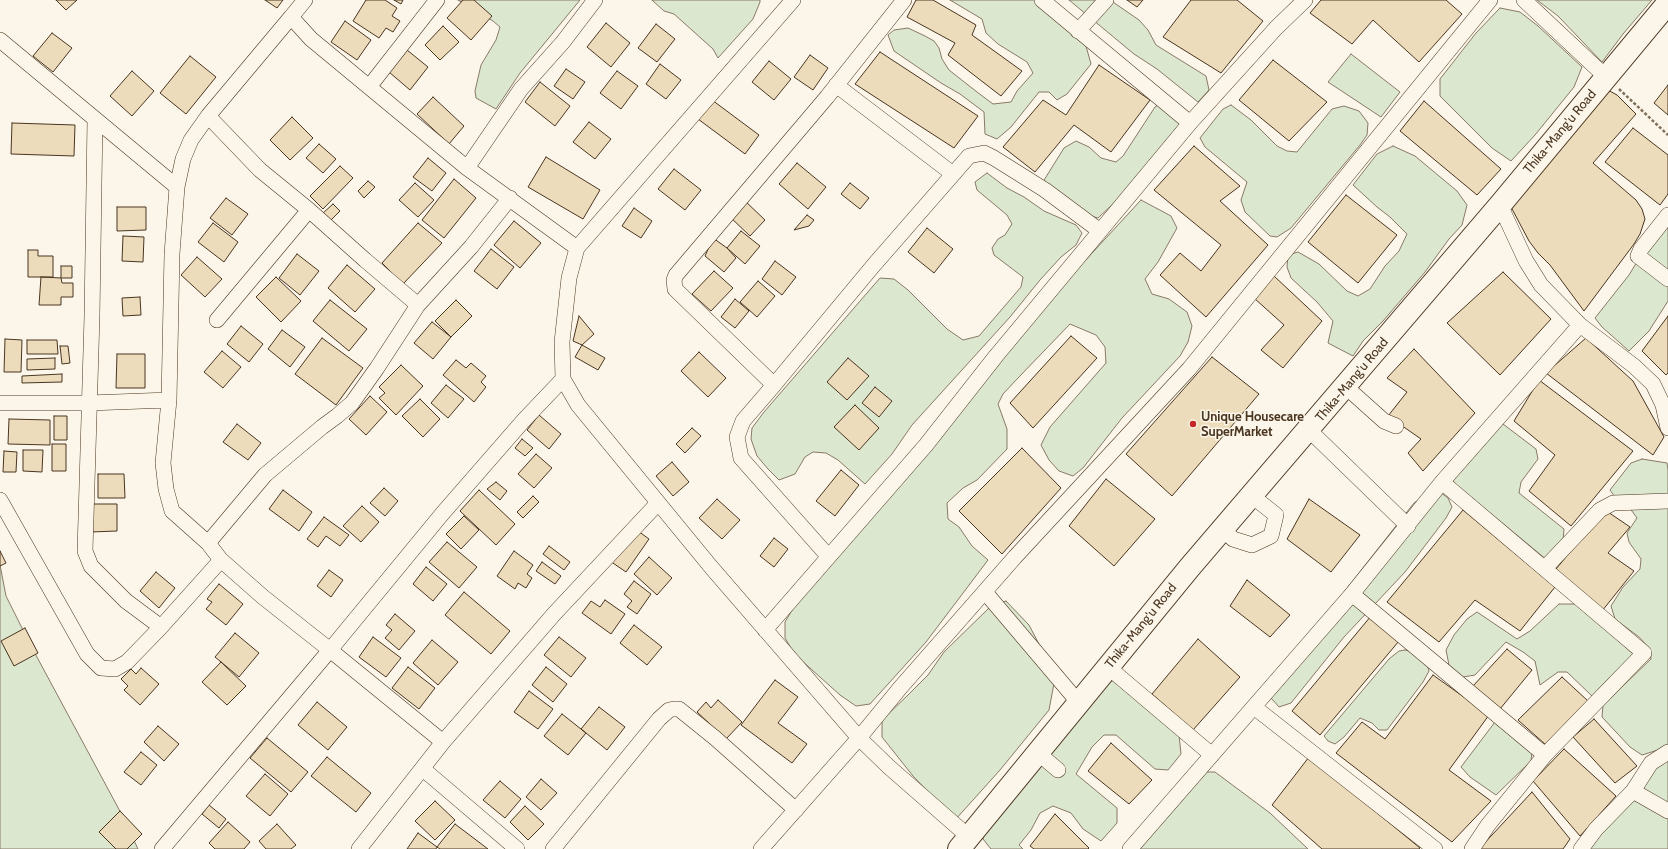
<!DOCTYPE html>
<html>
<head>
<meta charset="utf-8">
<style>
	body { margin:0 }
	canvas { display:block; background:#fbf6e9 }
</style>
</head>
<body>
<canvas width="1668" height="849"></canvas>
<script>
const context = document.querySelector('canvas').getContext('2d');
context.lineJoin = 'round';
function fillPath(path, color) {
  context.fillStyle = color;
  context.fill(path, 'evenodd');
}
function poly(rows) {
  const path = new Path2D();
  for (const r of rows) {
    path.moveTo(r[0], r[1]);
    for (let i = 2; i < r.length; i += 2) path.lineTo(r[i], r[i + 1]);
  }
  return path;
}
function strokePath(path, color, width, dash) {
  context.strokeStyle = color;
  context.lineWidth = width;
  context.lineCap = dash ? 'butt' : 'round';
  context.setLineDash(dash || []);
  context.stroke(path);
}
function drawText(font, color, halo, rows, align = 'center') {
  context.font = font + ' Cabin,sans-serif';
  context.lineWidth = 3;
  context.setLineDash([]);
  context.textBaseline = 'middle';
  context.strokeStyle = halo;
  context.fillStyle = color;
  for (const [text, x, y, turn = 0] of rows) {
    context.save();
    context.translate(x, y);
    context.rotate((+turn || 0) * Math.PI / 180);
    context.textAlign = isNaN(turn) ? turn : align;
    if (halo) context.strokeText(text, 0, 0);
    context.fillText(text, 0, 0);
    context.restore();
  }
}
const green = poly([
	[458,0,580,0,520,73,496,109,476,98,475,91,481,65,496,40,500,27,493,21,458,0],
	[652,0,760,0,760,2,753,19,718,58,713,49,674,14,664,11,652,0],
	[950,0,1039,0,1086,46,1091,64,1067,94,1057,100,1049,92,1039,92,1011,127,997,139,985,134,984,112,960,94,941,83,894,51,888,35,894,30,908,28,925,36,934,41,939,48,942,59,949,70,977,92,993,104,1011,102,1017,91,1033,73,1027,62,998,44,986,33,982,19,950,0],
	[1069,0,1110,0,1139,20,1148,30,1156,45,1206,76,1209,90,1198,102,1157,69,1134,54,1069,0],
	[1537,0,1652,0,1623,34,1602,62,1558,16,1537,0],
	[1500,8,1520,12,1538,26,1582,67,1574,87,1535,135,1511,161,1492,148,1440,96,1440,79,1476,33,1500,8],
	[1351,54,1400,92,1381,117,1328,82,1351,54],
	[1167,99,1186,118,1115,202,1098,218,1087,215,1041,185,1064,148,1076,141,1089,147,1101,158,1116,162,1123,156,1155,107,1167,99],
	[1231,105,1251,120,1277,146,1287,151,1297,152,1332,109,1344,106,1359,111,1368,123,1367,135,1360,145,1291,228,1277,237,1270,236,1245,212,1241,200,1247,182,1205,147,1200,138,1223,109,1231,105],
	[1393,146,1415,156,1457,191,1467,205,1462,225,1449,239,1425,272,1383,321,1363,341,1353,356,1328,343,1333,321,1317,302,1291,278,1287,267,1288,255,1298,252,1319,264,1347,291,1358,296,1370,289,1385,266,1399,251,1407,234,1390,217,1377,207,1353,185,1377,154,1393,146],
	[987,173,1007,188,1024,197,1044,211,1076,225,1082,233,1076,245,1061,257,1040,280,1010,317,912,425,892,454,865,484,838,460,826,453,813,452,805,457,795,474,779,480,768,469,757,456,751,439,752,428,764,412,880,278,894,279,908,290,947,329,963,340,979,336,1021,287,1023,277,994,255,992,248,998,239,1005,235,1012,224,1007,215,977,190,975,182,987,173],
	[1141,200,1171,216,1177,228,1158,262,1145,279,1152,294,1169,299,1187,312,1192,326,1188,342,1180,356,1122,418,1083,468,1073,476,1059,471,1049,460,1041,445,1050,427,1106,363,1105,347,1096,335,1070,324,1018,378,1003,394,998,404,1007,429,1007,449,977,480,963,488,947,503,948,519,959,527,972,546,988,560,926,642,870,704,856,706,840,695,801,660,791,648,785,638,785,622,798,600,975,380,1141,200],
	[1668,218,1668,301,1649,331,1629,351,1602,327,1595,318,1629,275,1643,252,1668,218],
	[1499,421,1536,449,1538,459,1521,482,1519,493,1564,529,1563,541,1547,560,1454,483,1451,468,1499,421],
	[1642,459,1667,463,1668,470,1668,744,1664,748,1642,755,1630,747,1602,717,1603,705,1651,659,1650,649,1639,637,1615,619,1611,606,1623,587,1640,569,1641,559,1629,542,1627,533,1637,518,1629,507,1617,500,1610,490,1631,463,1642,459],
	[1430,492,1440,492,1448,498,1452,507,1446,518,1405,572,1344,637,1291,703,1279,707,1264,690,1314,630,1414,503,1430,492],
	[0,565,6,596,31,646,122,815,138,849,0,849,0,565],
	[1006,601,1029,625,1051,667,1055,678,1049,710,1000,770,955,820,913,776,882,737,882,720,908,695,928,675,944,652,990,607,1006,601],
	[1559,604,1577,604,1633,654,1592,696,1567,672,1558,672,1540,685,1535,661,1523,652,1506,642,1475,675,1463,677,1449,665,1446,650,1454,635,1467,619,1477,612,1517,639,1530,631,1559,604],
	[1405,650,1413,652,1427,664,1429,671,1423,682,1387,730,1379,730,1372,723,1360,718,1344,737,1335,744,1328,741,1324,736,1389,659,1399,651,1405,650],
	[1119,680,1179,735,1181,754,1168,770,1155,769,1116,735,1104,735,1092,747,1076,774,1117,808,1117,823,1101,841,1083,829,1071,813,1053,806,1040,813,1031,830,1019,845,1023,849,991,849,983,839,984,826,1105,682,1119,680],
	[1495,722,1532,752,1531,761,1496,795,1470,777,1461,767,1495,722],
	[1668,757,1668,849,1587,849,1655,767,1668,757],
	[1197,772,1215,772,1270,813,1308,849,1126,849,1197,772]
]);
fillPath(green, '#dce7d0');
strokePath(green, '#887966', 1);
const building = poly([
	[56,0,77,0,66,10,56,0],
	[265,0,283,0,277,8,265,0],
	[366,0,385,0,397,8,392,16,400,21,393,32,386,28,379,38,353,21,366,0],
	[394,0,403,0,401,4,394,0],
	[463,0,474,0,492,16,471,40,447,18,463,0],
	[916,0,933,0,976,25,972,35,1022,71,1001,96,948,55,955,43,907,17,916,0],
	[1127,0,1143,0,1137,7,1127,0],
	[1191,0,1237,0,1263,21,1221,73,1163,37,1191,0],
	[1321,0,1446,0,1462,14,1419,62,1373,20,1352,44,1310,13,1321,0],
	[345,21,371,40,357,60,331,42,345,21],
	[606,23,630,43,611,67,587,47,606,23],
	[656,24,675,39,657,62,638,48,656,24],
	[443,26,459,42,440,60,425,45,443,26],
	[52,33,72,48,53,72,33,56,52,33],
	[407,50,428,67,410,90,389,72,407,50],
	[880,52,978,116,954,148,855,84,880,52],
	[810,55,828,68,813,90,794,77,810,55],
	[190,56,216,77,186,114,160,93,190,56],
	[1273,60,1327,102,1289,141,1239,100,1273,60],
	[769,61,791,79,774,100,752,82,769,61],
	[660,64,681,80,666,99,646,84,660,64],
	[1099,65,1150,100,1111,152,1074,125,1035,172,1003,147,1043,100,1066,115,1099,65],
	[566,69,585,82,573,99,554,86,566,69],
	[132,71,154,91,132,116,110,96,132,71],
	[617,71,638,86,621,109,600,93,617,71],
	[540,82,570,106,555,126,525,102,540,82],
	[1668,85,1668,115,1654,103,1668,85],
	[1606,89,1617,95,1636,114,1593,163,1636,200,1642,209,1645,219,1640,234,1634,244,1584,311,1550,265,1538,253,1529,241,1511,207,1606,89],
	[433,97,464,126,449,144,417,114,433,97],
	[712,100,759,135,745,154,698,119,712,100],
	[1424,101,1501,169,1477,195,1400,131,1424,101],
	[292,117,313,138,290,160,270,140,292,117],
	[589,122,611,139,595,159,573,142,589,122],
	[12,123,75,125,74,156,11,154,12,123],
	[1633,128,1668,155,1668,194,1660,205,1605,162,1633,128],
	[319,144,336,159,323,173,306,158,319,144],
	[1194,146,1240,186,1220,201,1268,245,1206,317,1160,275,1180,253,1201,271,1221,245,1154,190,1194,146],
	[546,157,600,190,583,219,528,187,546,157],
	[428,158,446,173,432,191,413,177,428,158],
	[797,163,826,187,808,209,779,184,797,163],
	[340,166,353,178,323,209,310,196,340,166],
	[674,169,701,190,685,210,658,189,674,169],
	[454,179,476,198,444,238,422,220,454,179],
	[368,181,375,187,364,198,358,191,368,181],
	[415,183,434,200,418,217,399,200,415,183],
	[850,183,869,198,860,209,841,194,850,183],
	[1346,195,1397,235,1358,283,1308,242,1346,195],
	[226,198,248,214,232,235,210,218,226,198],
	[744,200,765,220,750,236,729,216,744,200],
	[333,204,340,211,329,222,322,214,333,204],
	[117,207,146,207,146,230,117,231,117,207],
	[634,208,652,221,641,238,622,226,634,208],
	[807,215,814,220,809,226,794,230,807,215],
	[514,221,541,243,520,268,494,245,514,221],
	[213,223,238,242,224,262,198,242,213,223],
	[418,223,442,243,403,284,382,263,418,223],
	[927,228,953,249,934,273,908,252,927,228],
	[741,231,760,246,745,264,727,248,741,231],
	[123,236,144,237,143,262,122,261,123,236],
	[713,238,727,248,736,258,724,272,705,256,713,238],
	[491,249,514,267,497,289,474,271,491,249],
	[28,250,38,250,38,256,53,256,53,277,28,277,28,250],
	[297,254,319,271,300,295,279,278,297,254],
	[197,257,222,279,205,297,181,275,197,257],
	[775,261,796,277,782,295,762,279,775,261],
	[347,265,375,289,355,312,328,288,347,265],
	[61,266,72,266,72,278,61,278,61,266],
	[714,271,733,288,711,311,692,294,714,271],
	[1503,272,1551,319,1500,375,1447,323,1503,272],
	[1274,276,1322,321,1283,368,1261,350,1284,325,1254,298,1274,276],
	[41,277,61,278,62,283,73,283,73,297,61,297,61,305,39,305,41,277],
	[276,277,301,301,281,322,256,297,276,277],
	[758,281,775,296,757,317,740,302,758,281],
	[140,297,141,315,123,316,122,298,140,297],
	[735,299,749,311,735,328,721,317,735,299],
	[330,300,367,329,349,351,313,321,330,300],
	[456,300,472,316,451,337,435,321,456,300],
	[579,316,594,334,582,345,573,341,579,316],
	[1668,316,1668,373,1666,375,1642,351,1668,316],
	[432,322,451,337,433,359,414,343,432,322],
	[241,326,263,344,249,362,227,344,241,326],
	[282,330,305,347,290,367,268,349,282,330],
	[1071,336,1097,358,1033,428,1010,403,1071,336],
	[322,338,363,368,336,405,295,374,322,338],
	[1586,338,1633,381,1664,437,1653,455,1546,373,1586,338],
	[5,339,22,340,21,372,4,372,5,339],
	[27,340,57,340,58,354,27,354,27,340],
	[582,345,605,358,598,370,575,357,582,345],
	[60,346,68,346,70,363,62,364,60,346],
	[1414,349,1475,413,1423,471,1408,453,1421,439,1388,416,1407,392,1387,378,1414,349],
	[222,351,241,367,223,388,204,372,222,351],
	[699,352,726,378,708,397,681,371,699,352],
	[117,354,145,354,145,388,116,388,117,354],
	[1212,357,1259,394,1172,496,1126,454,1212,357],
	[55,358,55,369,27,370,27,359,55,358],
	[848,358,869,376,847,400,827,382,848,358],
	[456,360,466,368,471,363,486,376,481,382,486,387,474,402,443,375,456,360],
	[401,365,423,386,396,415,379,398,385,393,379,387,401,365],
	[62,374,62,382,22,383,22,376,62,374],
	[1539,380,1633,451,1571,526,1529,491,1555,455,1514,421,1539,380],
	[446,385,464,399,448,418,431,403,446,385],
	[875,387,892,401,879,417,862,403,875,387],
	[370,396,387,412,366,435,349,419,370,396],
	[420,399,440,419,423,437,402,416,420,399],
	[855,405,879,428,859,450,834,427,855,405],
	[539,415,561,434,549,449,527,430,539,415],
	[54,416,67,416,67,440,54,440,54,416],
	[9,419,50,420,50,445,8,444,9,419],
	[237,424,261,443,248,460,223,442,237,424],
	[692,428,701,436,685,453,676,444,692,428],
	[522,439,533,448,525,456,515,448,522,439],
	[52,444,66,444,66,471,52,471,52,444],
	[1022,448,1061,488,1002,554,959,511,1022,448],
	[23,450,43,450,42,472,23,471,23,450],
	[4,451,17,452,16,472,3,472,4,451],
	[536,454,552,468,534,488,518,474,536,454],
	[672,462,689,482,673,496,656,476,672,462],
	[841,470,859,485,835,516,816,501,841,470],
	[98,474,124,474,125,498,98,498,98,474],
	[1106,479,1155,519,1114,566,1069,526,1106,479],
	[496,482,507,491,500,500,487,489,496,482],
	[384,488,398,501,385,516,370,503,384,488],
	[283,490,312,512,299,531,269,509,283,490],
	[479,490,515,524,496,545,460,511,479,490],
	[533,496,539,502,523,518,517,512,533,496],
	[717,499,740,520,722,539,699,518,717,499],
	[1309,499,1360,535,1331,572,1287,539,1309,499],
	[90,504,117,504,117,531,91,532,90,504],
	[362,506,379,522,361,542,343,526,362,506],
	[1463,510,1555,587,1520,631,1475,600,1439,642,1387,602,1463,510],
	[1605,510,1630,527,1608,553,1634,571,1602,611,1556,569,1605,510],
	[464,516,479,530,461,549,446,534,464,516],
	[324,517,349,535,340,546,326,536,318,547,307,539,324,517],
	[634,528,649,539,626,572,610,561,634,528],
	[774,538,788,549,774,567,760,556,774,538],
	[447,542,477,567,459,588,429,562,447,542],
	[549,546,570,562,564,570,543,554,549,546],
	[0,551,6,563,0,566,0,551],
	[514,551,533,565,527,574,532,578,526,588,518,583,515,589,497,576,514,551],
	[649,557,672,578,657,595,634,574,649,557],
	[542,562,561,576,555,584,536,571,542,562],
	[426,567,447,584,433,601,413,584,426,567],
	[329,570,343,580,331,597,317,586,329,570],
	[156,572,175,588,159,608,140,591,156,572],
	[1247,580,1290,615,1270,637,1230,606,1247,580],
	[634,581,651,594,637,614,627,607,632,601,624,594,634,581],
	[219,584,243,604,226,625,206,609,212,602,207,599,219,584],
	[464,592,510,631,491,654,445,615,464,592],
	[605,600,625,614,611,634,582,613,591,601,600,607,605,600],
	[395,614,415,631,399,650,385,638,392,630,386,625,395,614],
	[1371,616,1399,641,1320,735,1292,711,1371,616],
	[634,625,662,647,647,665,620,643,634,625],
	[25,628,38,653,14,666,1,641,25,628],
	[235,633,259,653,239,677,215,657,235,633],
	[373,637,401,658,386,677,359,657,373,637],
	[559,637,586,658,571,677,544,655,559,637],
	[1198,639,1240,677,1193,730,1152,694,1198,639],
	[432,640,458,662,438,685,413,663,432,640],
	[1507,649,1532,670,1500,709,1473,686,1507,649],
	[221,662,246,686,227,705,202,682,221,662],
	[408,667,435,688,419,709,392,688,408,667],
	[546,667,567,684,553,702,532,685,546,667],
	[141,668,159,684,140,705,124,690,128,686,121,679,131,669,136,674,141,668],
	[1433,675,1489,715,1449,770,1491,801,1452,842,1336,753,1362,722,1385,739,1433,675],
	[1562,677,1588,701,1546,745,1518,720,1562,677],
	[775,680,798,697,778,723,807,744,792,763,741,725,775,680],
	[529,691,553,709,538,729,514,712,529,691],
	[718,700,742,722,726,739,697,712,706,702,711,708,718,700],
	[317,702,347,727,328,750,298,725,317,702],
	[599,707,625,727,607,750,581,729,599,707],
	[562,714,586,733,568,755,544,736,562,714],
	[1594,719,1637,766,1615,783,1573,737,1594,719],
	[158,726,179,744,164,761,144,742,158,726],
	[267,738,308,772,291,792,250,758,267,738],
	[1111,743,1152,780,1129,804,1088,771,1111,743],
	[1564,749,1616,796,1580,836,1533,781,1564,749],
	[141,752,157,765,141,785,124,772,141,752],
	[327,757,371,793,356,812,311,776,327,757],
	[1309,757,1420,848,1419,849,1322,849,1272,805,1309,757],
	[265,774,288,794,270,816,246,796,265,774],
	[541,779,557,793,541,810,526,797,541,779],
	[500,781,521,799,505,818,483,800,500,781],
	[1532,792,1570,839,1563,849,1479,849,1532,792],
	[435,801,455,820,435,840,415,821,435,801],
	[209,805,226,819,219,828,202,814,209,805],
	[525,806,544,824,528,840,510,822,525,806],
	[120,811,142,834,127,849,116,849,99,832,120,811],
	[1055,814,1089,848,1088,849,1034,849,1030,846,1055,814],
	[228,822,250,842,244,849,215,849,209,843,228,822],
	[277,824,296,845,291,849,266,849,259,841,277,824],
	[455,824,488,849,440,849,437,847,455,824],
	[418,833,437,847,436,849,407,849,418,833]
]);
fillPath(building, '#ecdcbc');
strokePath(building, '#4a3520', 1);
const minor = poly([
	[305,0,291,17,311,39,467,168,577,248],
	[793,0,577,248,569,278,562,342,563,379,578,405,711,567,859,738,889,767,969,837],
	[1042,0,1190,123],
	[1524,0,1606,77],
	[291,17,208,116,191,140,183,159,177,187,172,254,169,400,163,463,166,489,172,511,208,543,265,475,322,427,337,416,352,403,377,368,418,305,471,247,510,198],
	[1078,31,1106,0],
	[0,40,177,187],
	[836,85,953,174],
	[369,87,437,0],
	[208,116,260,170,309,210],
	[95,119,92,316,85,551,91,566,126,601,161,627],
	[467,168,521,89,563,42,595,0],
	[1500,205,1526,261,1541,285,1580,325,1634,366,1653,384,1663,405,1668,428],
	[1668,215,1641,249,1638,256,1668,279],
	[217,320,309,210,365,260,418,305],
	[563,379,524,420,442,514,330,650,443,742,554,614,658,503],
	[774,385,873,266,969,156,984,153,994,158,1045,190,1100,231],
	[1346,387,1384,421,1396,426],
	[0,403,89,403,169,400],
	[1309,430,1408,526],
	[1442,482,1644,653,1545,755,1488,825,1472,849],
	[0,500,87,654,101,668,115,669,127,662,161,627,221,560],
	[1223,529,1233,539,1252,545,1271,536,1276,515,1252,496],
	[828,556,741,458,737,437,743,421,774,385,675,289,674,280,676,275,827,97,904,0],
	[1545,568,1600,510,1613,503,1668,501],
	[985,592,1079,703],
	[1352,594,1545,755],
	[765,630,926,445,996,356,1190,123,1276,28,1305,0],
	[1108,667,1212,755],
	[1254,707,1435,849],
	[1038,753,1058,770],
	[423,769,517,849],
	[1633,791,1668,811],
	[162,849,330,650,263,597,221,560,208,543],
	[359,849,443,742],
	[553,849,659,719,669,710,674,709,679,709,715,738,796,810],
	[761,849,859,738,900,688,1015,557,1189,369,1490,0],
	[1130,849,1352,594,1442,482,1580,325],
	[1581,849,1596,829,1633,791,1651,763,1668,752]
]);
const highway = poly([
	[959,849,1190,567,1500,205,1668,3]
]);
strokePath(minor, '#4a3520', 16);
strokePath(highway, '#4a3520', 24);
strokePath(poly([
	[1619,89,1668,135]
]), '#7f6f5c', 2.5, [3, 2]);
strokePath(minor, '#fbf6e9', 15);
strokePath(highway, '#fbf6e9', 22);
for (const [x, y, r, color] of [
	[1193,424,4,"#c62828"]
]) {
  const dot = new Path2D();
  dot.arc(x, y, r, 0, 2 * Math.PI);
  context.fillStyle = color;
  context.fill(dot);
  strokePath(dot, '#fbf6e9', 1.5);
}
drawText('13px', '#4a3520', '#fbf6e9', [
	["Thika-Mang'u Road",1560,132,-50],
	["Thika-Mang'u Road",1352,380,-50],
	["Thika-Mang'u Road",1141,626,-51]
]);
drawText('bold 13px', '#4a3520', '#fbf6e9', [
	["Unique Housecare",1201,417],
	["SuperMarket",1201,432]
], 'left');
</script>
</body>
</html>
